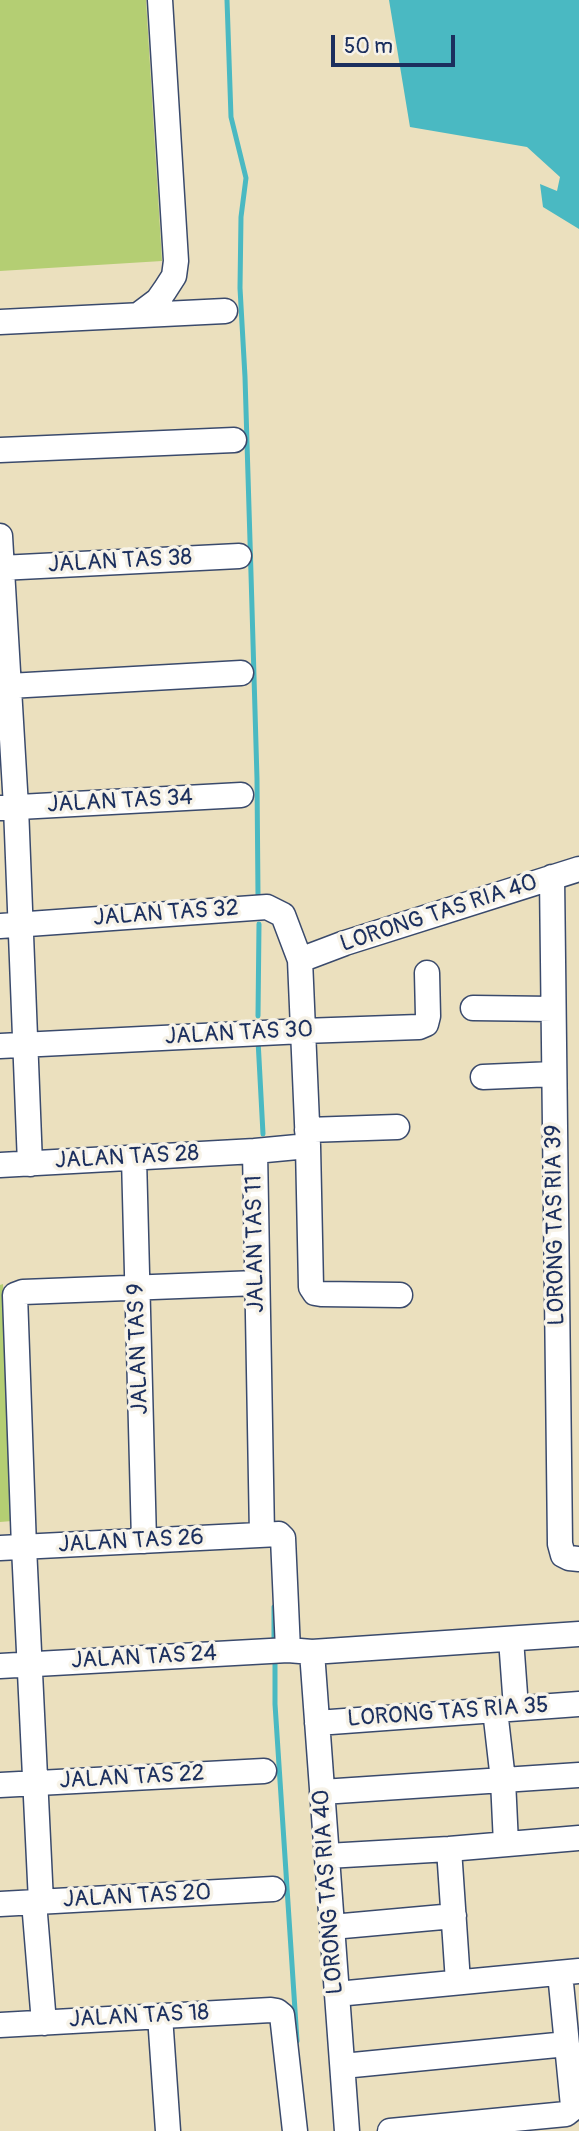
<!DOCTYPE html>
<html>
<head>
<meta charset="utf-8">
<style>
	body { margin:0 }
	#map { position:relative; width:579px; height:2131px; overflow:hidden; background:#ebe0be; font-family:Pangolin,sans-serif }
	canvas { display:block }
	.scale { position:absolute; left:331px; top:35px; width:124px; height:32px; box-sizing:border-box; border:4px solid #1b2f5e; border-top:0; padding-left:9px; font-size:21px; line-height:24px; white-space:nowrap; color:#1b2f5e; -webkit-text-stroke:5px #f7f3e8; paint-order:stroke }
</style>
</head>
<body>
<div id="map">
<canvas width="579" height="2131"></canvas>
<div class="scale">50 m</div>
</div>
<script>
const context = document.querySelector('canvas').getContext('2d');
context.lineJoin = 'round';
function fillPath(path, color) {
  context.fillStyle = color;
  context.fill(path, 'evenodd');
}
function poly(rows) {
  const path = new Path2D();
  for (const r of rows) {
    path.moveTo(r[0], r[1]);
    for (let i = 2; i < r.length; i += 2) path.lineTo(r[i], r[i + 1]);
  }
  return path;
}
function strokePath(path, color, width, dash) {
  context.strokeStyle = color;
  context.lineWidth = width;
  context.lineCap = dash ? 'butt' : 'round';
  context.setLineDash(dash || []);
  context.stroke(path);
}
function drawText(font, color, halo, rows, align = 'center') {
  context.font = font + ' Pangolin,sans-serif';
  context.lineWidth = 7;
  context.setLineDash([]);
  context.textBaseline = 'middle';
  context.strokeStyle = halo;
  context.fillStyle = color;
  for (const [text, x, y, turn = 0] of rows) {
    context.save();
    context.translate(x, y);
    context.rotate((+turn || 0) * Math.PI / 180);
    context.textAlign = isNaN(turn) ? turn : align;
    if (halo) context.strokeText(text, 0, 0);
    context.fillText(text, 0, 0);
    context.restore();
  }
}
fillPath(poly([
	[0,0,146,0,162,261,0,271],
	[3,1284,12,1521,0,1522,0,1285]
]), '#b4ce73');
fillPath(poly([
	[389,0,579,0,579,229,543,207,540,184,557,191,560,177,527,147,410,127]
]), '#4ab9c2');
strokePath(poly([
	[227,0,231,117,246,178,241,217,240,288,245,377,251,574,257,779,258,896],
	[258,1016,259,924],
	[258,1040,263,1134],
	[274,1607,274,1642],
	[275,1662,275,1704,297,2041]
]), '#4ab9c2', 5);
const minor = poly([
	[138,315,158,300,165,290,174,276,176,261,160,0],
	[0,322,225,311],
	[0,450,234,440],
	[0,536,16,807,30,1164],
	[0,568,239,556],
	[9,686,241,673],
	[0,808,241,795],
	[552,877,560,1544,563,1555,569,1558,579,1559],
	[0,926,267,907,283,915,300,960,308,1146,255,1151,262,1535],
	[300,960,345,943,579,869],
	[473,1008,553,1009],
	[0,1046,303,1031,419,1027,426,1024,428,1016,427,973],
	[483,1077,554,1074],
	[307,1130,397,1127],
	[308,1146,311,1287,315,1293,321,1294,400,1295],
	[134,1158,144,1541],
	[0,1165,255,1151],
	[0,1548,279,1534,283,1538,288,1650,312,1652,579,1634],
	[511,1639,516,1708],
	[312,1652,347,2131],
	[0,1666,288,1650],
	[495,1710,503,1780,506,1844],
	[317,1723,579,1704],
	[0,1785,264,1771],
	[322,1792,579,1775],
	[449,1849,458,1982],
	[327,1856,449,1849,579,1838],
	[34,1902,44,2023],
	[41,1902,24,1547,15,1295,23,1292,257,1283],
	[0,1904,273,1889],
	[332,1927,454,1916],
	[337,1994,579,1971],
	[160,2016,168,2131],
	[0,2025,271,2010,277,2011,282,2015,295,2131],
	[343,2066,567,2044],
	[390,2131,566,2114,571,2110,573,2106,560,1973]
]);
strokePath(minor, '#3a4a6c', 27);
strokePath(minor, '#fff', 24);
drawText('23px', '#1b2f5e', '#f7f3e8', [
	["JALAN TAS 38",120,562,-3],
	["JALAN TAS 34",120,802,-3],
	["JALAN TAS 32",166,914,-4],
	["LORONG TAS RIA 40",439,914,-18],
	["JALAN TAS 30",239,1034,-3],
	["JALAN TAS 28",127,1158,-3],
	["LORONG TAS RIA 39",556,1225,-91],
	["JALAN TAS 11",256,1244,-91],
	["JALAN TAS 9",139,1349,-92],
	["JALAN TAS 26",131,1542,-3],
	["JALAN TAS 24",144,1658,-3],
	["LORONG TAS RIA 35",448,1713,-4],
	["JALAN TAS 22",132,1778,-3],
	["LORONG TAS RIA 40",329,1892,-94],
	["JALAN TAS 20",137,1897,-3],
	["JALAN TAS 18",139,2017,-3]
]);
</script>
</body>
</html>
